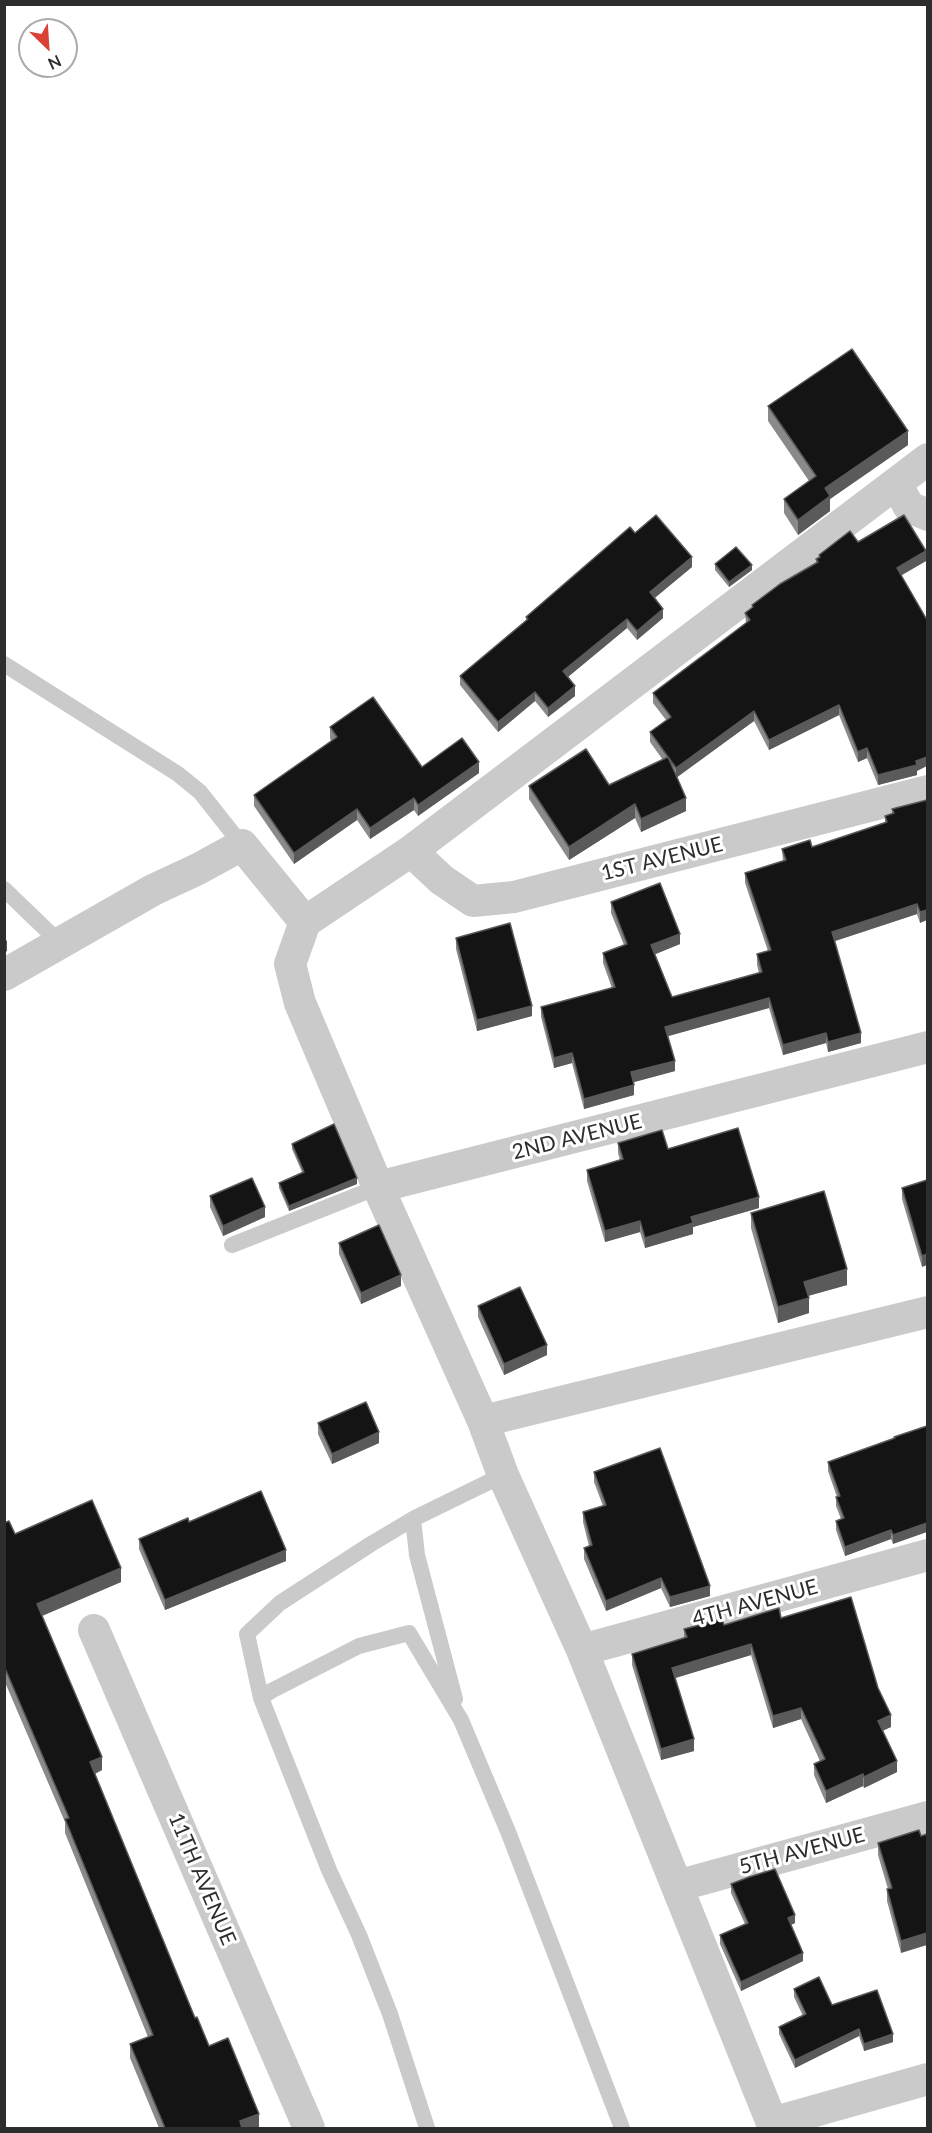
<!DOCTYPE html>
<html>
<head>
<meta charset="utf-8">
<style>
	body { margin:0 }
	#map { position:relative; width:932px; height:2133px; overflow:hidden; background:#fff; font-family:Lato,sans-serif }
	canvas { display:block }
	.frame { position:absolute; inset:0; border:6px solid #2d2d2d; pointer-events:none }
	.north { position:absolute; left:18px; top:18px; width:60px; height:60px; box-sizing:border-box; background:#fff; border:2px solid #ababab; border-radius:50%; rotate:155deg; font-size:16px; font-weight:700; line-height:24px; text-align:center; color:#2d2d2d }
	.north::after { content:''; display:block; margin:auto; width:21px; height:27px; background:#db4037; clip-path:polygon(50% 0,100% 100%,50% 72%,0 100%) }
</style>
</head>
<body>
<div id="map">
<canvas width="932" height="2133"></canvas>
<div class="frame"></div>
<div class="north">N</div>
</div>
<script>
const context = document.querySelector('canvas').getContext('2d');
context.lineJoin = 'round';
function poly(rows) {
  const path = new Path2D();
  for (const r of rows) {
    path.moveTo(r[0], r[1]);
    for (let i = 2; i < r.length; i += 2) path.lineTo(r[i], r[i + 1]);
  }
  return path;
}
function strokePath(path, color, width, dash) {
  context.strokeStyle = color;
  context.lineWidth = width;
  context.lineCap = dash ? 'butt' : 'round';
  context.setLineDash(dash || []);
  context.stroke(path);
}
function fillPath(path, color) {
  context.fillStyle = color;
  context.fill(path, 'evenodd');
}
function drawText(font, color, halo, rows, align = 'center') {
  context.font = font + ' Lato,sans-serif';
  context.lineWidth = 6;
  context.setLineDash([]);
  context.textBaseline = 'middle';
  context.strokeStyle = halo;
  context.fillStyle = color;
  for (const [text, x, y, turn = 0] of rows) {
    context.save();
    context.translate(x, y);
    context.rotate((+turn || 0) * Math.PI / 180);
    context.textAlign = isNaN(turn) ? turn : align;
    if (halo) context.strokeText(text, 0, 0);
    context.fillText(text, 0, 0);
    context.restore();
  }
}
strokePath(poly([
	[4,664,178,774,200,792,242,845],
	[4,889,60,943],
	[232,1245,378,1187],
	[503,1475,413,1519,371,1544,280,1603,247,1634,261,1698,271,1691,359,1646,409,1633,461,1720,509,1834,622,2128],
	[413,1519,417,1555,455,1699],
	[261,1698,329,1870,359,1935,390,2014,427,2128]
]), '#cacaca', 16);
strokePath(poly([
	[896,483,909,507,928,515],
	[411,851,442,880,473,901,514,897,928,791],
	[4,975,153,890,198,869,242,845,305,922],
	[378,1187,928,1047],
	[483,1421,928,1312],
	[94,1630,309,2128],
	[582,1650,928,1555],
	[677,1886,928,1817],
	[772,2123,928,2079],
	[774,2128,582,1650,503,1475,483,1421,378,1187,300,1003,290,964,305,922,411,851,928,459]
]), '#cacaca', 32);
fillPath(poly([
	[768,406,908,445,830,499,830,511,798,535,784,513,784,499,809,481,768,421],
	[858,542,926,561,901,575,917,775,878,785,867,758,858,762,839,715,769,750,754,721,677,777,686,811,641,832,635,818,569,860,529,799,529,786,609,785,663,760,650,742,650,732,666,720,653,703,653,693,746,623,745,613,752,608,752,605,816,563,816,559,819,557,819,555],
	[715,564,752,570,729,587,715,570],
	[692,567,654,598,663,618,637,640,627,628,568,677,575,696,548,717,535,701,498,732,460,685,460,676,526,621,526,617],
	[330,727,422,767,479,773,418,816,414,810,370,839,357,820,294,864,254,806,254,795,331,741,330,738],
	[927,800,920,923,917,914,835,941,861,1043,828,1052,826,1043,783,1055,769,1008,668,1036,675,1071,633,1082,634,1095,584,1109,572,1063,554,1068,541,1017,541,1007,612,988,603,963,603,953,624,945,611,913,611,902,680,944,655,954,672,997,759,973,757,965,757,954,768,951,745,883,745,873,783,861,782,849,812,847,885,823,885,816,892,813,892,809],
	[456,938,532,1016,477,1031,456,949],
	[618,1143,668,1149,759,1208,693,1227,693,1234,645,1248,640,1232,605,1242,587,1181,587,1170,620,1160,618,1153],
	[292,1144,357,1184,289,1211,279,1188,279,1183,302,1172,292,1149],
	[927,1180,922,1267,902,1199,902,1188],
	[210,1196,265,1217,223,1236,210,1207],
	[751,1213,847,1285,808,1296,809,1313,778,1323,751,1228],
	[339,1243,401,1286,361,1304,339,1254],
	[478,1306,547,1355,504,1375,478,1317],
	[318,1423,379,1443,332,1464,318,1434],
	[927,1426,893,1544,891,1539,845,1556,836,1530,836,1521,841,1519,836,1506,836,1497,837,1497,828,1471,828,1462,894,1439,894,1437],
	[594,1472,710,1596,670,1607,661,1588,606,1611,584,1559,584,1548,589,1546,583,1522,583,1512,603,1506,594,1482],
	[189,1522,286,1561,165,1610,139,1549,139,1539],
	[4,1523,15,1534,121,1582,42,1616,102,1770,95,1774,195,2018,209,2046,259,2127,256,2128,159,2128,130,2058,130,2044,148,2037,65,1833,65,1822,4,1680],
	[781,1618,878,1688,891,1727,883,1730,897,1772,864,1788,863,1786,826,1803,814,1775,814,1764,820,1761,801,1719,773,1728,751,1655,675,1678,694,1751,661,1760,632,1665,632,1654,684,1638,684,1629],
	[919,1830,901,1953,887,1901,887,1889,888,1889,878,1855,878,1843],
	[731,1884,795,1923,791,1925,803,1961,741,1991,720,1944,720,1935,745,1924,731,1893],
	[794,1989,832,2005,893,2042,864,2051,859,2036,795,2068,779,2034,779,2027,803,2016,794,1997]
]), '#8a8a8a');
fillPath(poly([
	[908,431,908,445,830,499,830,511,798,535,798,520,825,488],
	[926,551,926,561,897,578,897,568],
	[692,557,692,567,650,602,650,592],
	[752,565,752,570,729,587,729,582],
	[663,609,663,618,637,640,637,631],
	[627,619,627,628,563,681,563,671],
	[575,686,575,696,548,717,548,708],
	[535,692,535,701,498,732,498,722],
	[839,705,839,715,769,750,769,740],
	[754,711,754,721,676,778,676,768],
	[867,748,867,758,858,762,858,752],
	[927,757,927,766,917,771,917,775,878,785,878,775],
	[479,762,479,773,418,816,418,805],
	[414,798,414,810,370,839,370,828],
	[686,798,686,811,641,832,641,819],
	[635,804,635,818,569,860,569,847],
	[357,809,357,820,294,864,294,853],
	[917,904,917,914,832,942,832,932],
	[927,910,927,920,920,923,920,912],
	[680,934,680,944,651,956,651,945],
	[7,940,7,951,4,953,4,943],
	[769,998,769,1008,665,1037,665,1027],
	[532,1006,532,1016,477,1031,477,1020],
	[826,1033,826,1043,783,1055,783,1045],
	[861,1033,861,1043,828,1052,828,1042],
	[572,1053,572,1063,554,1068,554,1058],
	[675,1061,675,1071,631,1083,631,1072],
	[634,1085,634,1095,584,1109,584,1099],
	[357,1178,357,1184,289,1211,289,1206],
	[759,1197,759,1208,693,1227,693,1234,645,1248,645,1238,691,1217],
	[265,1207,265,1217,223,1236,223,1226],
	[640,1221,640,1232,605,1242,605,1231],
	[927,1254,927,1265,922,1267,922,1256],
	[847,1269,847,1285,804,1297,804,1282],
	[401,1275,401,1286,361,1304,361,1293],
	[809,1298,809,1313,778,1323,778,1307],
	[547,1345,547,1355,504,1375,504,1364],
	[379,1432,379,1443,332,1464,332,1454],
	[927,1523,927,1532,893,1544,893,1535],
	[891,1530,891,1539,845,1556,845,1547],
	[286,1550,286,1561,165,1610,165,1600],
	[121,1568,121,1582,37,1618,37,1604],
	[661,1578,661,1588,606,1611,606,1601],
	[710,1586,710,1596,670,1607,670,1597],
	[751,1644,751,1655,672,1679,672,1668],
	[801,1708,801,1719,773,1728,773,1716],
	[891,1715,891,1727,878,1733,878,1721],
	[694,1739,694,1751,661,1760,661,1749],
	[102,1757,102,1770,90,1776,90,1762],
	[897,1761,897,1772,864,1788,864,1777],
	[863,1774,863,1786,826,1803,826,1791],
	[795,1915,795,1923,788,1926,788,1918],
	[927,1933,927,1945,901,1953,901,1941],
	[803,1953,803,1961,741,1991,741,1982],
	[859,2029,859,2036,795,2068,795,2060],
	[893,2034,893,2042,864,2051,864,2044],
	[259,2114,259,2127,256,2128,240,2128,240,2121]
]), '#5a5a5a');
const building = poly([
	[852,349,908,431,825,488,830,496,798,520,784,499,816,476,768,406,852,349],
	[656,515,692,557,650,592,663,609,637,631,627,619,563,671,575,686,548,708,535,692,498,722,460,676,528,619,526,617,630,527,635,533,656,515],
	[904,515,926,551,897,568,927,620,927,757,916,761,917,765,878,775,867,748,858,752,839,705,769,740,754,711,676,768,650,732,671,717,653,693,750,620,745,613,753,607,752,605,780,584,818,562,816,559,820,557,819,555,850,531,858,542,904,515],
	[736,547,752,565,729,582,715,564,736,547],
	[373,697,422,767,462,738,479,762,418,805,414,798,370,828,357,809,294,853,254,795,337,737,330,727,373,697],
	[586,749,609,785,668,757,686,798,641,819,635,804,569,847,529,786,586,749],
	[927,800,927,910,920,912,917,904,832,932,861,1033,828,1042,826,1033,783,1045,769,998,665,1027,675,1061,631,1072,634,1085,584,1099,572,1053,554,1058,541,1007,615,987,603,953,627,944,611,902,660,883,680,934,651,945,672,997,762,972,757,954,771,950,745,873,786,860,782,849,810,840,812,847,887,822,885,816,894,813,892,809,927,800],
	[510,923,532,1006,477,1020,456,938,510,923],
	[334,1124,357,1178,289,1206,279,1183,304,1172,292,1144,334,1124],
	[738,1128,759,1197,691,1217,693,1223,645,1238,640,1221,605,1231,587,1170,623,1159,618,1143,662,1130,668,1149,738,1128],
	[252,1178,265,1207,223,1226,210,1196,252,1178],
	[927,1180,927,1254,922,1256,902,1188,927,1180],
	[824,1191,847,1269,804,1282,809,1298,778,1307,751,1213,824,1191],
	[379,1225,401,1275,361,1293,339,1243,379,1225],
	[520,1287,547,1345,504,1364,478,1306,520,1287],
	[366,1402,379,1432,332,1454,318,1423,366,1402],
	[927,1426,927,1523,893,1535,891,1530,845,1547,836,1521,844,1518,836,1497,840,1496,828,1462,895,1438,894,1437,927,1426],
	[660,1448,710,1586,670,1597,661,1578,606,1601,584,1548,592,1545,583,1512,606,1505,594,1472,660,1448],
	[261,1491,286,1550,165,1600,139,1539,188,1518,189,1522,261,1491],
	[92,1500,121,1568,37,1604,102,1757,90,1762,195,2018,197,2017,209,2046,228,2038,259,2114,240,2121,242,2128,165,2128,130,2044,153,2035,65,1819,69,1818,4,1666,4,1523,9,1521,15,1534,92,1500],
	[851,1597,878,1688,891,1715,878,1721,897,1761,864,1777,863,1774,826,1791,814,1764,825,1759,801,1708,773,1716,751,1644,672,1668,694,1739,661,1749,632,1654,687,1637,684,1629,722,1619,724,1625,779,1608,781,1618,851,1597],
	[919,1830,921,1836,927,1834,927,1933,901,1941,887,1889,892,1888,878,1843,919,1830],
	[775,1869,795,1915,788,1918,803,1953,741,1982,720,1935,748,1923,731,1884,749,1877,775,1869],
	[819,1977,832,2005,877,1990,893,2034,864,2044,859,2029,795,2060,779,2027,806,2014,794,1989,819,1977]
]);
fillPath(building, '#141414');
strokePath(building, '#5a5a5a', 1.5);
drawText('21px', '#2d2d2d', '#fff', [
	["1ST AVENUE",662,859,-14],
	["2ND AVENUE",577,1137,-14],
	["4TH AVENUE",755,1603,-15],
	["5TH AVENUE",802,1851,-15],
	["11TH AVENUE",202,1879,67]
]);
</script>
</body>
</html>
